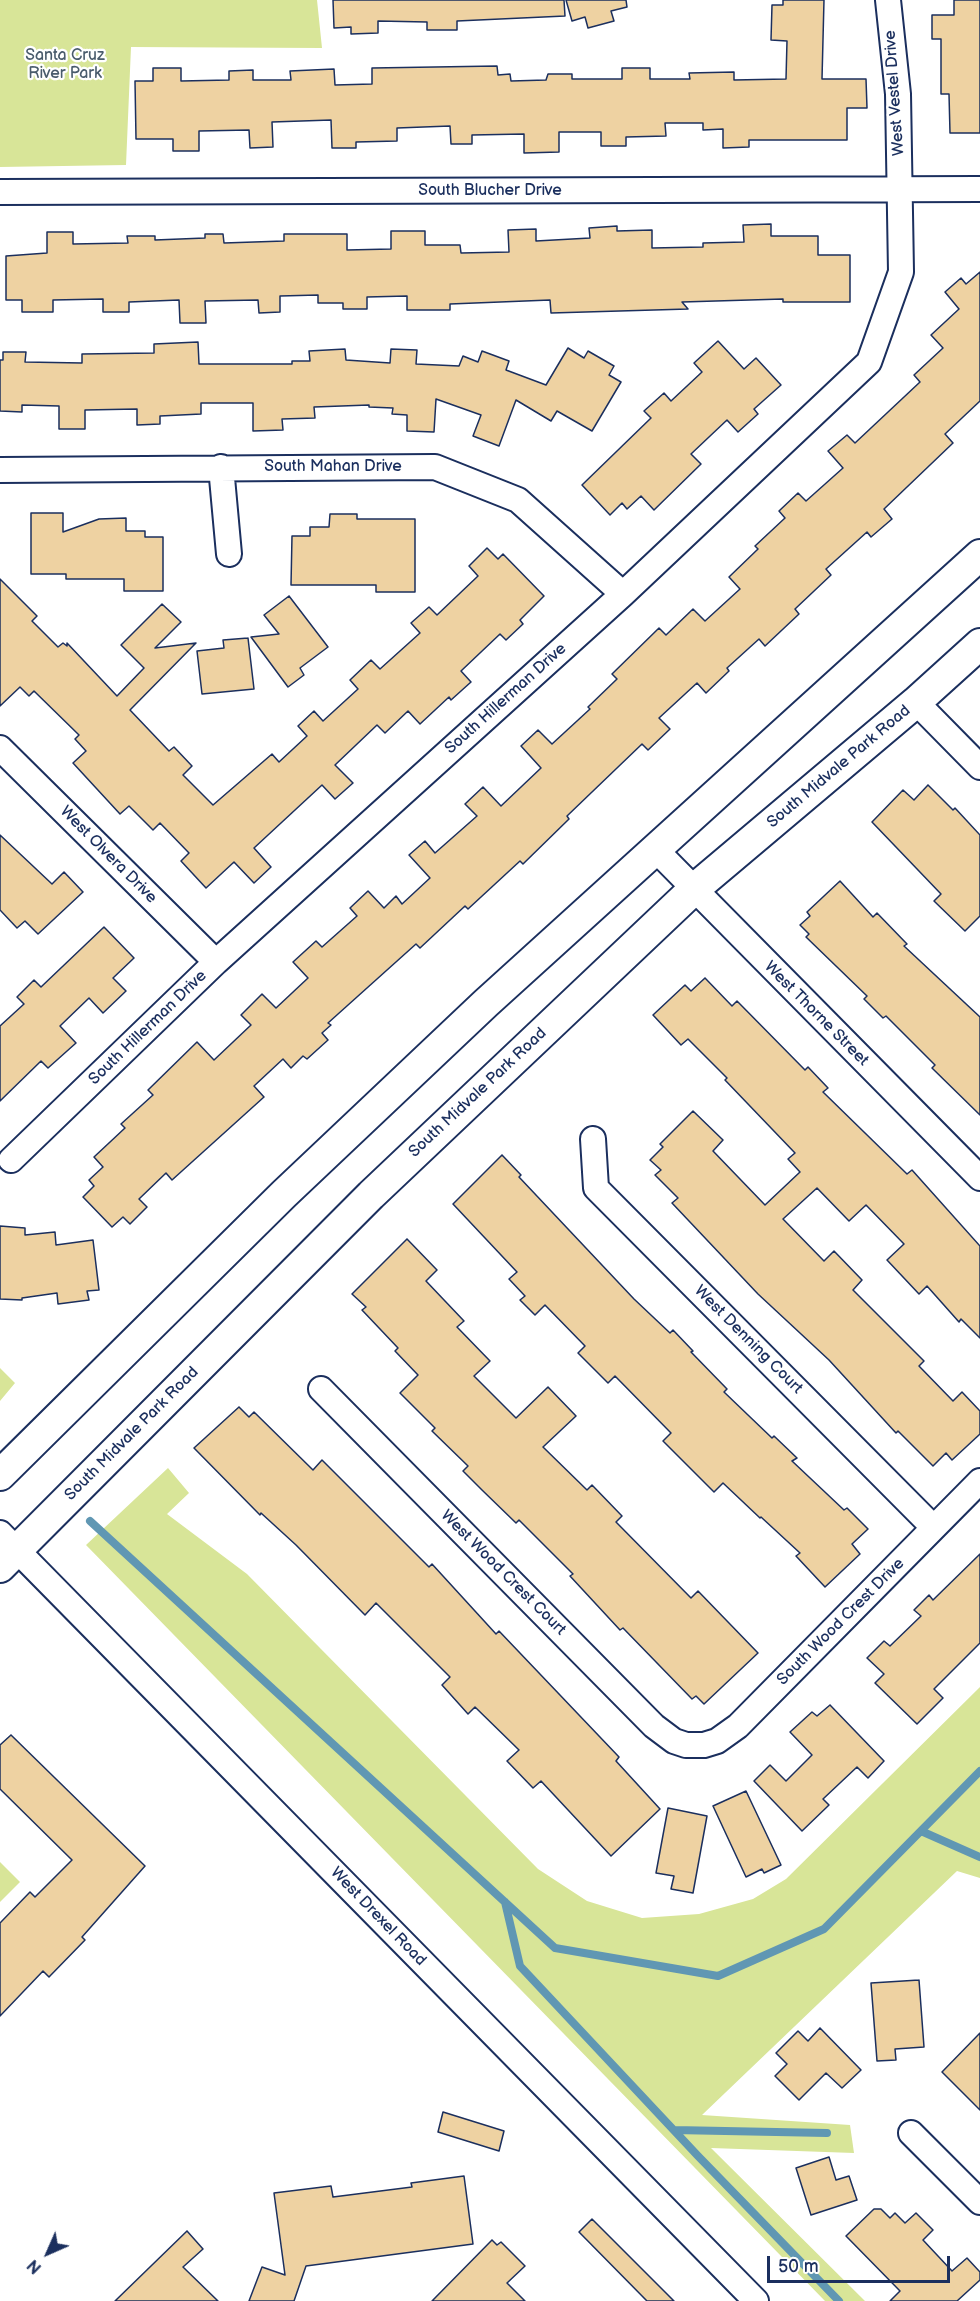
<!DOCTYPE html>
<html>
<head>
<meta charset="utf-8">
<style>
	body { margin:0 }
	#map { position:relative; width:980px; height:2301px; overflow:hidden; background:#fff; font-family:"Balsamiq Sans",sans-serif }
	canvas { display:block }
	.north { position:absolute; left:18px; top:2223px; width:60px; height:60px; -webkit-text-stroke:4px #fff; paint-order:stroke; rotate:225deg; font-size:16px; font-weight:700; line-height:24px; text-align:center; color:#1b2f5e }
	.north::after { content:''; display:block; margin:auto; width:21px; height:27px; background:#1b2f5e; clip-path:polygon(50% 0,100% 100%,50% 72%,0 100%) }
	.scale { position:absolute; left:767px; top:2256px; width:183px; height:27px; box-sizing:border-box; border:3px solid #1b2f5e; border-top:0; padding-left:8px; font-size:18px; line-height:21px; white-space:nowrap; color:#1b2f5e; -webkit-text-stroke:4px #fff; paint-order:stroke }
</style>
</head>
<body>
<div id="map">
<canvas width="980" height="2301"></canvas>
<div class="north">N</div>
<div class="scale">50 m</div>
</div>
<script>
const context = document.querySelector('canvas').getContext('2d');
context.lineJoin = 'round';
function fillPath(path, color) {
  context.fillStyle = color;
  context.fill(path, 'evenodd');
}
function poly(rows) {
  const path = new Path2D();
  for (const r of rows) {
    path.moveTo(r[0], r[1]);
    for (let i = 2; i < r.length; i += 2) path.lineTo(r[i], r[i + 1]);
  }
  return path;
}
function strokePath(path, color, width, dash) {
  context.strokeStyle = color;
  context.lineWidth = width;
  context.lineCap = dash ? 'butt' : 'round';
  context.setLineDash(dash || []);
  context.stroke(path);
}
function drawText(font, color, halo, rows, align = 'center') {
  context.font = font + ' "Balsamiq Sans",sans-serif';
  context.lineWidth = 4.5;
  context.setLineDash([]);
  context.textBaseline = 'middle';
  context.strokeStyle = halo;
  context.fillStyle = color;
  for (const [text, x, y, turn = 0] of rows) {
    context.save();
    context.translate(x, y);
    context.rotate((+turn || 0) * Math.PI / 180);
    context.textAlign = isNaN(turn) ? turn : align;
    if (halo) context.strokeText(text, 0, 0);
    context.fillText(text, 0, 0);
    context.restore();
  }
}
fillPath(poly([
	[0,0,317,0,322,48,131,47,126,165,0,167],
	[0,1368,15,1383,0,1401],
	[168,1468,189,1493,167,1514,247,1574,538,1869,587,1901,642,1918,699,1914,753,1899,786,1879,980,1687,980,1878,957,1871,702,2115,850,2125,854,2153,711,2148,865,2301,825,2301,86,1545],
	[0,1862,20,1882,0,1902]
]), '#d8e598');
strokePath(poly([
	[90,1521,555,1948,718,1976,824,1929,980,1771],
	[921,1831,980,1857],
	[505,1902,520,1966,698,2156,839,2301],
	[674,2130,827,2133]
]), '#6097b3', 8);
const building = poly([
	[333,0,564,0,565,16,457,21,457,30,427,30,427,22,378,21,378,33,351,34,351,27,334,28,333,0],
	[566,0,626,0,627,7,611,11,614,21,588,28,585,17,572,21,566,0],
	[783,0,824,0,822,79,866,79,867,108,847,108,847,140,749,140,749,147,723,148,723,129,703,130,703,123,665,123,666,136,626,137,626,146,601,146,601,132,559,132,559,152,524,153,524,134,472,135,472,144,451,144,450,126,397,128,397,141,356,142,356,148,332,148,331,120,272,122,273,147,250,148,249,130,199,131,199,151,173,151,173,139,136,139,135,81,153,81,153,68,181,68,181,81,229,80,229,71,253,70,253,80,291,80,290,71,334,69,335,85,372,84,372,68,497,66,498,75,510,74,511,81,546,80,548,74,572,74,572,79,622,79,622,68,650,68,650,79,690,79,689,73,734,72,734,80,786,79,787,41,771,40,772,5,783,5,783,0],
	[954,0,980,0,980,133,950,133,949,94,941,94,941,39,932,39,932,15,954,15,954,0],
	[771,224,771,236,818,236,818,255,850,255,850,302,783,302,783,299,682,302,688,309,551,313,550,300,450,304,450,310,407,310,407,296,367,297,367,309,343,309,343,303,318,303,318,295,280,296,280,312,259,313,258,300,205,301,206,323,180,323,179,300,129,302,129,312,103,312,103,299,53,300,53,312,22,312,22,300,6,300,6,256,47,253,47,232,73,232,73,244,128,243,127,236,155,236,155,240,205,238,205,234,223,234,224,243,284,241,284,234,347,234,347,250,391,249,391,231,425,231,425,245,460,245,461,253,509,252,508,230,536,229,536,241,590,238,589,228,617,226,617,231,652,230,652,248,703,247,703,243,744,242,743,225,771,224],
	[980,272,980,401,945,434,953,443,884,509,892,519,871,537,867,532,826,569,831,575,795,609,799,614,765,646,759,639,727,668,729,671,706,693,697,683,659,718,670,729,648,750,642,744,567,816,569,819,523,864,520,861,468,909,465,906,420,948,416,944,328,1023,331,1025,322,1033,328,1040,307,1059,303,1056,291,1068,283,1059,254,1086,264,1097,172,1180,166,1173,139,1199,147,1207,130,1224,123,1217,112,1227,83,1197,94,1186,89,1180,103,1167,94,1157,125,1128,121,1124,153,1095,148,1090,197,1042,214,1060,251,1025,241,1015,262,994,276,1008,308,978,293,962,316,941,322,947,357,916,350,908,368,891,384,908,396,896,402,904,430,878,409,855,425,841,435,853,477,816,465,804,483,787,501,806,541,768,521,746,538,730,552,744,590,709,588,707,617,679,612,674,659,628,666,635,693,609,705,621,740,589,729,577,758,549,755,546,785,518,779,511,798,493,806,501,843,468,828,451,847,435,855,443,920,382,914,375,943,348,931,335,959,309,945,292,961,278,966,284,980,272],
	[718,341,744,369,756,358,781,385,754,409,758,414,738,432,727,420,691,454,701,464,654,510,641,496,627,509,622,503,610,515,582,485,651,418,644,411,664,393,671,401,702,372,694,363,718,341],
	[198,342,199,364,292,364,292,361,310,361,309,351,345,349,346,360,390,363,391,349,417,350,416,364,459,366,463,356,478,362,482,351,509,361,506,370,546,385,568,348,584,358,588,351,614,366,609,375,621,382,592,431,557,411,551,421,516,400,499,446,473,436,481,415,436,399,434,432,407,431,407,415,392,414,393,408,369,407,369,405,314,407,315,418,282,419,283,430,253,431,253,403,201,403,201,414,160,416,160,424,137,425,137,409,85,410,85,429,59,429,59,406,22,405,22,412,0,411,0,360,3,360,3,352,26,352,25,362,82,363,82,354,154,353,154,344,198,342],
	[31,513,63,513,63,532,99,519,126,518,126,531,145,531,145,537,163,537,163,591,124,591,124,579,66,579,66,574,31,574,31,513],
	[330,514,357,514,357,519,415,519,415,592,376,592,376,585,291,585,292,536,310,536,310,527,329,527,330,514],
	[487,548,498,559,503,554,544,596,520,620,523,624,506,640,500,634,461,671,471,682,451,700,449,697,420,724,408,711,385,733,377,725,335,765,353,783,335,799,322,785,254,848,271,867,254,883,234,862,206,888,181,861,189,853,160,823,153,830,129,806,120,814,73,763,86,751,75,739,79,735,34,691,29,696,20,687,0,706,0,579,37,616,32,621,58,647,63,643,67,646,67,643,117,696,144,668,121,645,162,604,181,622,155,648,196,643,130,710,169,751,174,747,192,766,183,775,213,805,272,754,279,762,307,736,298,726,314,711,323,721,358,689,350,680,371,660,380,669,420,633,411,623,429,607,437,615,478,576,469,566,487,548],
	[289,596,328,647,300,668,304,675,288,687,251,637,279,634,264,615,289,596],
	[248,638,254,689,202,694,197,651,224,648,223,640,248,638],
	[928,785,953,810,955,808,980,835,980,916,965,931,934,901,941,894,872,822,903,790,914,800,928,785],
	[0,835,52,884,64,872,83,892,38,934,25,921,17,928,0,910,0,835],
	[840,881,873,917,877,913,907,944,904,946,980,1017,980,1115,932,1068,935,1065,886,1016,883,1018,864,999,867,996,806,937,809,934,800,925,810,916,807,912,840,881],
	[104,927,134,958,113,978,126,991,103,1013,89,998,60,1026,76,1043,48,1068,41,1061,0,1101,0,1026,24,1004,17,997,34,980,41,987,104,927],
	[705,978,732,1006,737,1001,805,1070,808,1067,828,1088,823,1092,907,1174,912,1170,980,1246,980,1338,961,1319,959,1322,927,1286,919,1294,887,1260,904,1244,866,1205,849,1221,817,1188,783,1219,824,1261,834,1251,862,1280,853,1290,924,1361,919,1366,953,1401,962,1392,980,1411,980,1434,952,1460,946,1453,933,1466,898,1431,896,1433,829,1360,758,1294,672,1203,678,1198,655,1175,661,1170,650,1160,663,1147,660,1144,693,1111,723,1140,713,1151,765,1205,800,1172,788,1159,795,1153,725,1080,727,1078,688,1039,681,1045,653,1015,685,985,691,991,705,978],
	[502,1155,521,1175,519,1177,634,1299,670,1333,673,1330,693,1351,691,1352,727,1389,724,1392,772,1438,774,1436,797,1458,792,1461,844,1510,847,1508,868,1529,852,1544,860,1554,825,1587,796,1556,800,1553,761,1517,760,1518,723,1483,714,1492,663,1441,671,1433,615,1376,608,1383,578,1353,585,1346,545,1305,535,1315,520,1300,525,1296,509,1279,517,1272,453,1204,502,1155],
	[0,1226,25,1228,25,1235,55,1232,56,1245,93,1240,99,1290,87,1291,89,1300,58,1304,57,1293,22,1298,22,1300,0,1299,0,1226],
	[407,1239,437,1270,426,1281,464,1321,457,1327,490,1361,474,1376,516,1418,548,1387,576,1416,543,1447,587,1490,592,1485,622,1516,616,1522,691,1598,698,1591,758,1653,704,1704,696,1696,692,1699,623,1628,620,1630,570,1576,573,1574,519,1520,516,1523,482,1490,463,1471,468,1466,432,1431,435,1428,400,1393,418,1375,395,1351,398,1348,362,1310,366,1307,352,1294,407,1239],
	[239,1407,249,1417,254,1412,313,1470,322,1460,429,1567,432,1564,496,1634,499,1631,619,1757,616,1761,660,1809,611,1856,541,1781,533,1788,507,1761,519,1750,475,1707,468,1714,442,1685,450,1677,376,1603,365,1615,296,1545,261,1513,260,1515,194,1448,239,1407],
	[980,1554,980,1643,934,1689,943,1698,917,1724,875,1683,884,1674,867,1658,884,1641,890,1646,921,1616,914,1610,929,1595,933,1600,980,1554],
	[830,1705,884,1761,868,1778,857,1767,823,1799,829,1805,802,1831,754,1781,770,1765,786,1781,812,1755,790,1732,812,1712,817,1716,830,1705],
	[11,1735,145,1866,82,1937,85,1940,49,1977,43,1971,0,2016,0,1923,30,1892,35,1897,72,1860,0,1789,0,1745,11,1735],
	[746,1791,781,1865,764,1873,762,1869,746,1877,713,1806,746,1791],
	[668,1808,707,1816,693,1893,671,1889,674,1876,656,1873,668,1808],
	[919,1980,924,2047,895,2049,896,2060,877,2061,871,1983,919,1980],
	[820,2028,861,2070,842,2088,826,2073,799,2100,775,2076,787,2064,776,2053,798,2031,808,2041,820,2028],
	[980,2033,980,2110,942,2072,980,2033],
	[443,2112,504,2131,499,2151,438,2132,443,2112],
	[829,2157,836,2180,849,2176,857,2200,811,2215,796,2168,829,2157],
	[464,2176,473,2244,306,2266,294,2301,249,2301,262,2267,285,2275,274,2193,331,2186,333,2197,412,2187,411,2183,464,2176],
	[874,2209,881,2209,890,2218,895,2213,905,2223,916,2213,933,2230,923,2240,952,2271,967,2258,980,2272,980,2280,957,2301,890,2301,900,2291,846,2236,874,2209],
	[592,2219,674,2301,647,2301,579,2232,592,2219],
	[187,2231,203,2249,183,2267,218,2301,115,2301,187,2231],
	[492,2240,497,2245,501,2242,525,2266,507,2283,525,2301,432,2301,492,2240]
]);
fillPath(building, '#eed2a2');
strokePath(building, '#1b2f5e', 1.5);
const minor = poly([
	[0,192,980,189],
	[221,467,229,554],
	[0,470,435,467,518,500,623,594],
	[916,702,980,767],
	[0,748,216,962],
	[654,848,980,1178],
	[593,1139,596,1188,933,1527],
	[11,1160,216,962,623,594,869,362,901,272,898,94,888,0],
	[321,1389,654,1726,674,1741,686,1745,704,1745,717,1741,738,1726,980,1481],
	[0,1533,756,2301],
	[911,2133,980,2202]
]);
const major = poly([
	[0,1475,284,1194,486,1003,980,555],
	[0,1567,371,1195,693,890,916,702,980,644]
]);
strokePath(minor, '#1b2f5e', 28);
strokePath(major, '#1b2f5e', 34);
strokePath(minor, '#fff', 24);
strokePath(major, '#fff', 30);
drawText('16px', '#4a5c6c', '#fff', [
	["Santa Cruz",65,56],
	["River Park",65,74]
]);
drawText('16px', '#1b2f5e', '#fff', [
	["West Vestel Drive",895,93,-94],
	["South Blucher Drive",490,191],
	["South Mahan Drive",333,467],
	["South Hillerman Drive",506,699,-42],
	["South Midvale Park Road",839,767,-40],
	["West Olvera Drive",108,855,45],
	["West Thorne Street",816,1014,45],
	["South Hillerman Drive",148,1028,-44],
	["South Midvale Park Road",478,1093,-43],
	["West Denning Court",748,1340,45],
	["South Midvale Park Road",132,1434,-45],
	["West Wood Crest Court",503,1573,45],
	["South Wood Crest Drive",841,1622,-45],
	["West Drexel Road",378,1917,46]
]);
</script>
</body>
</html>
